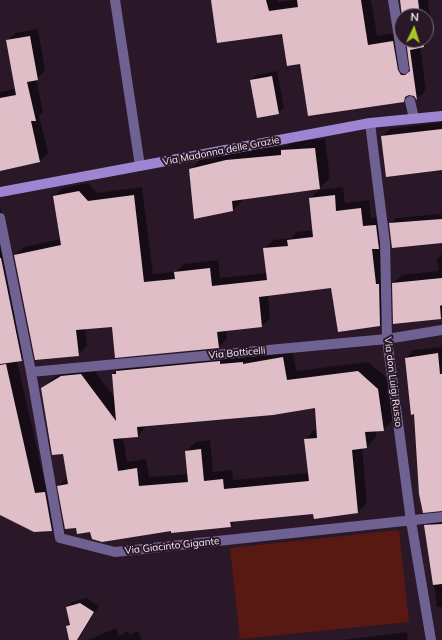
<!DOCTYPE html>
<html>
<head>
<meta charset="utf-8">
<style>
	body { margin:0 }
	#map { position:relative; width:442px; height:640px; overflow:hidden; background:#2a1829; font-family:Mulish,sans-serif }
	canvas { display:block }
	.north { position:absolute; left:394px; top:8px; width:40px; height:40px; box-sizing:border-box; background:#2a1829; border:1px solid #7b6b7a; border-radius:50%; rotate:4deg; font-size:11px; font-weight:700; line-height:16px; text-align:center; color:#f4e8f3 }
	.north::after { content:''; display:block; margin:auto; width:14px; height:18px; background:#a6c822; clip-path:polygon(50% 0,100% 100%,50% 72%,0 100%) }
</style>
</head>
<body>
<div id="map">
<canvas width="442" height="640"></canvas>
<div class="north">N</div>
</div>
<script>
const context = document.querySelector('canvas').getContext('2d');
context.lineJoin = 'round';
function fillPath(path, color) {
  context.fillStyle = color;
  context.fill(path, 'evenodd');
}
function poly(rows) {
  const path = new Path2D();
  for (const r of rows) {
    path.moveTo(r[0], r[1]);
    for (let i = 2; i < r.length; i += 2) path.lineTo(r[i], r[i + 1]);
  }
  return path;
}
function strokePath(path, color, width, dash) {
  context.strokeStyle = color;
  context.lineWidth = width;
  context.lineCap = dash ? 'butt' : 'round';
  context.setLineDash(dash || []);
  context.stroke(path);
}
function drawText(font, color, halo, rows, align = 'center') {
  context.font = font + ' Mulish,sans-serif';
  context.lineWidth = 4;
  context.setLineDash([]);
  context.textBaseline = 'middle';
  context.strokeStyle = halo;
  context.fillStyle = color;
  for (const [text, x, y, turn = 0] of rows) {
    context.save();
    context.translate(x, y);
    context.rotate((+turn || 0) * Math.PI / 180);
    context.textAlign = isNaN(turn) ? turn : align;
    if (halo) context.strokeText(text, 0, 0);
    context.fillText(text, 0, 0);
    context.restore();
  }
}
fillPath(poly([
	[399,530,409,622,240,639,230,548]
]), '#571912');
fillPath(poly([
	[212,0,277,0,278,2,293,0,371,0,377,36,402,32,407,61,411,66,407,40,426,40,426,16,404,16,401,0,428,0,433,37,424,47,420,47,426,90,417,99,415,95,410,94,403,101,301,63,283,33],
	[38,29,45,71,36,79,43,112,39,115,48,153,40,161,0,170,0,92,15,89,7,41,15,33],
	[277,71,284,108,278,113,251,80,257,75],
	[442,122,442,169,382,137,390,129],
	[325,139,330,178,320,188,243,198,243,200,233,210,190,170,200,160,237,151,287,146,292,141],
	[88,183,97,193,142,187,153,274,176,272,184,264,218,260,220,278,267,273,264,249,273,240,291,238,297,232,313,230,310,198,319,190,343,187,345,203,369,200,371,218,384,216,388,316,380,325,332,287,268,295,270,318,262,326,226,330,227,339,218,347,113,326,85,328,87,346,78,355,15,255,24,247,61,239,54,196,63,188],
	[0,205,8,249,32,351,22,360,17,361,45,484,55,482,61,520,52,530,0,514],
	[441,214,442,238,390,224,396,218],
	[442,254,442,317,394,323,393,283,402,275,439,271,437,259],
	[442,347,442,510,406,358,413,350],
	[292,348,296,371,368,362,388,379,393,420,383,430,376,430,376,437,367,447,362,447,367,503,358,512,314,513,236,520,230,526,171,530,91,531,77,527,59,486,68,477,64,453,42,389,52,379,71,367,90,365,115,398,113,374,122,365],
	[316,407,318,430,314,430,305,440,309,473,233,480,232,470,213,472,210,440,196,442,186,451,188,474,149,477,146,459,127,462,123,437,138,436,147,425],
	[442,517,442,607,437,607,426,526,433,518],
	[86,598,99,606,78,640,70,640,67,626,70,623,67,607,72,602],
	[116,628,119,636,128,631,130,635,138,631,142,640,88,640],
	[407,632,408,640,343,640]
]), '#0007');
fillPath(poly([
	[211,0,266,0,269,11,298,7,297,0,361,0,368,45,393,41,398,70,401,75,405,75,410,71,406,40,423,40,424,47,410,50,417,100,414,96,409,95,405,97,404,102,308,116,300,64,287,66,282,34,217,43],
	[400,0,418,0,420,16,402,16],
	[30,36,38,80,27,82,36,121,31,121,40,162,0,171,0,98,16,95,6,40],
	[272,76,279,114,257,118,250,80],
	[442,129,442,170,386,177,381,136],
	[315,148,320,189,232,201,233,211,194,219,189,169,226,160,281,155,281,150],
	[79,191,88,201,134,195,144,282,175,279,174,272,210,268,212,286,267,280,263,248,288,246,287,240,313,237,309,198,335,195,336,211,361,208,363,226,376,225,379,249,372,249,376,284,379,284,380,326,338,332,331,288,259,297,262,327,217,332,219,348,115,358,112,327,76,330,79,356,35,360,14,255,61,245,53,196],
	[442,219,442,243,392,248,389,223],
	[0,258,1,258,22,361,0,364],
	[442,278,442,305,440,306,441,319,393,324,392,283],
	[438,353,440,374,442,374,442,511,423,513,419,494,414,414,411,415,405,358],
	[283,357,287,380,358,371,378,389,384,431,365,432,367,448,352,450,358,513,314,519,313,514,230,522,231,527,171,533,171,531,102,542,92,539,90,532,77,534,76,528,65,529,57,486,68,484,63,454,52,455,41,388,61,376,81,374,116,421,112,374,116,374,116,371,220,361,220,364,243,362,243,364],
	[315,408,317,438,304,439,309,481,224,489,223,479,204,481,201,449,185,451,188,482,139,486,137,468,118,471,113,439,138,437,137,427,273,415],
	[6,364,35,493,45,492,52,531,34,532,0,515,0,365],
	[442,524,442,584,433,585,424,525],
	[80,603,94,612,77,640,69,640,66,626,70,625,66,607]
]), '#e0bec8');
strokePath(poly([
	[115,0,140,166],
	[393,0,404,69],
	[410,101,414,118]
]), '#6f6191', 10);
strokePath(poly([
	[370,123,385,243,387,339,411,521,431,640],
	[0,218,31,372,60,538,115,552,442,517],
	[31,372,387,339,442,330]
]), '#6f6191', 10);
strokePath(poly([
	[0,192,370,123,442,116]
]), '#9d85d2', 10);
drawText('10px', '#f4e8f3', '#2a1829', [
	["Via Madonna delle Grazie",221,151,-11],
	["Via Botticelli",237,353,-5],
	["Via don Luigi Russo",393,382,83],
	["Via Giacinto Gigante",172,546,-6]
]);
</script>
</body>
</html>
